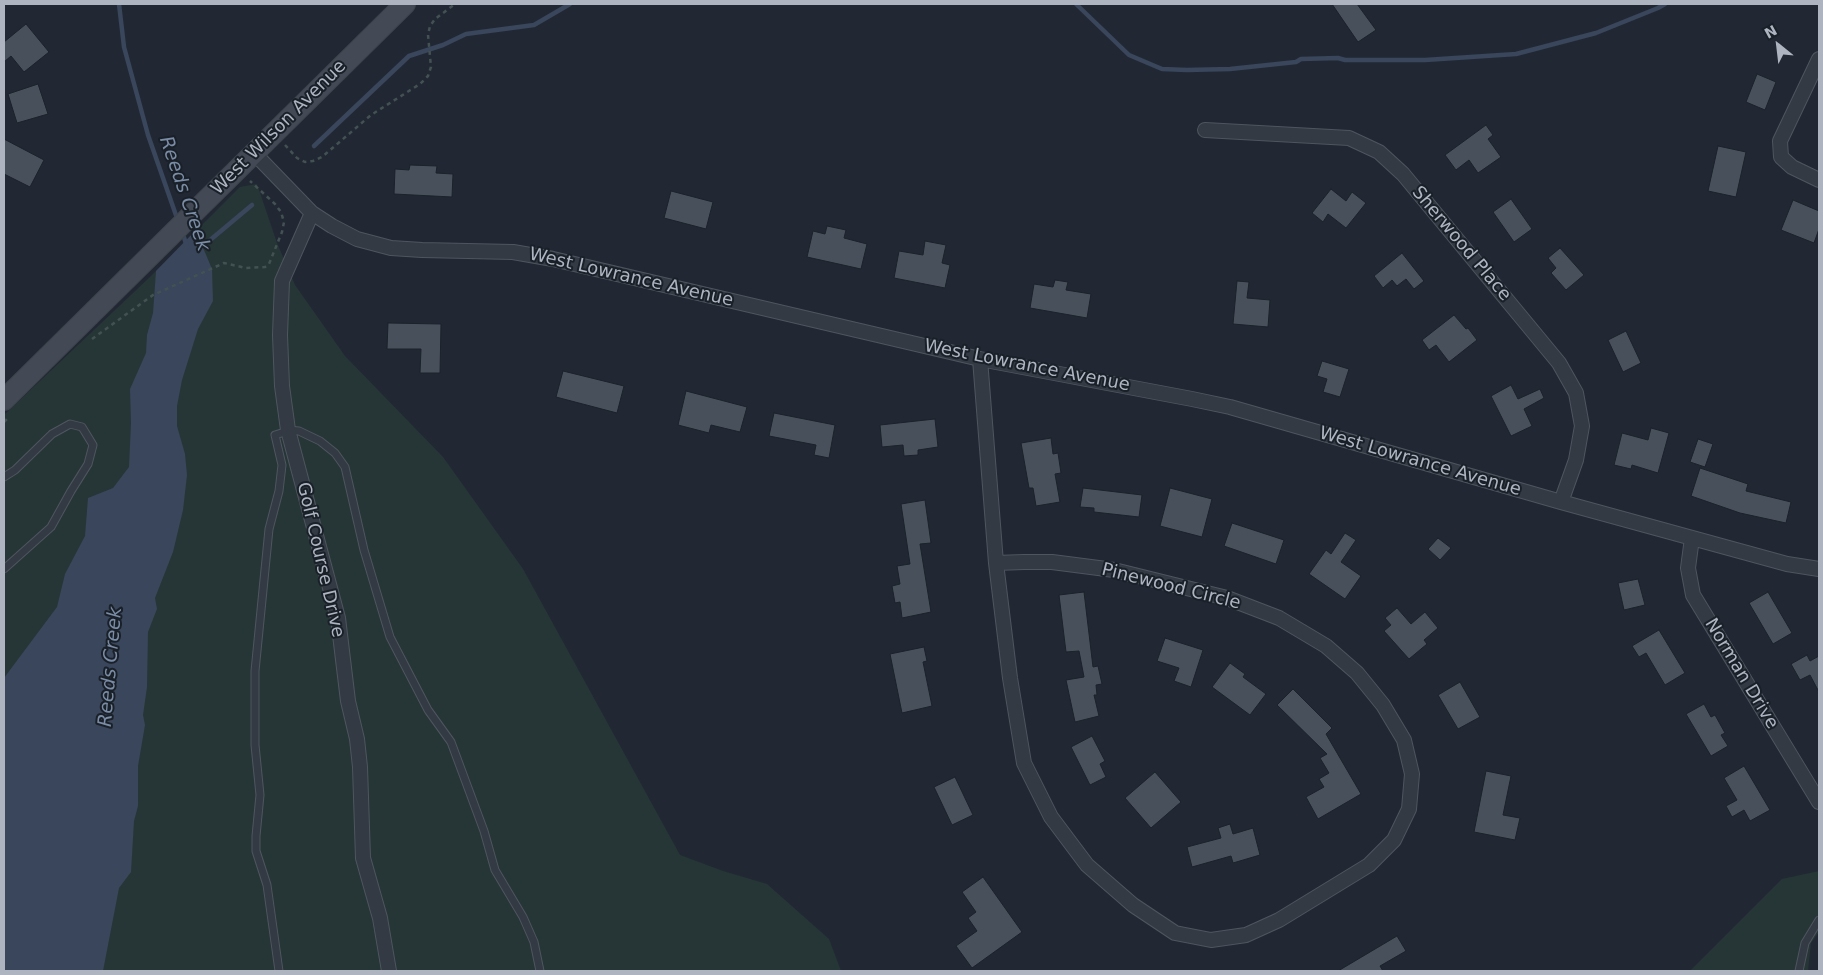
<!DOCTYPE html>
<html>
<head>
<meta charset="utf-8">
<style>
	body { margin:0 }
	#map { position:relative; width:1823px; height:975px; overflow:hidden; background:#212833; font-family:"DejaVu Sans",sans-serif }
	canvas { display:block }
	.frame { position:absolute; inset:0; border:5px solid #aeb5c1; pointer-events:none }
	.north { position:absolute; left:1753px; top:20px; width:50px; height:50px; -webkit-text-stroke:4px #1a2028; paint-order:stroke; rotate:331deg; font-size:14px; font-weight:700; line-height:20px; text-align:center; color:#aeb5c1 }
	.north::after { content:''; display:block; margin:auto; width:18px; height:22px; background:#aeb5c1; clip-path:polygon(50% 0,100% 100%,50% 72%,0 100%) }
</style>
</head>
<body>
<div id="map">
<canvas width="1823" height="975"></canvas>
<div class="frame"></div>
<div class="north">N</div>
</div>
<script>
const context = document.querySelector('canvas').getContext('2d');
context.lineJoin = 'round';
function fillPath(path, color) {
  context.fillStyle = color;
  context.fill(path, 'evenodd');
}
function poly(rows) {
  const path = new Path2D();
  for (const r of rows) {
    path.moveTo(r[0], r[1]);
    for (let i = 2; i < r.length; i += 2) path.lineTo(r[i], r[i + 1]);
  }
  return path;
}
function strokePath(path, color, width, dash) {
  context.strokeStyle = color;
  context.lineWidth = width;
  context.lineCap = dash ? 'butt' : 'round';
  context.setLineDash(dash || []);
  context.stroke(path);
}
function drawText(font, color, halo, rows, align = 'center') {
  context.font = font + ' "DejaVu Sans",sans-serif';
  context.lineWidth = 4;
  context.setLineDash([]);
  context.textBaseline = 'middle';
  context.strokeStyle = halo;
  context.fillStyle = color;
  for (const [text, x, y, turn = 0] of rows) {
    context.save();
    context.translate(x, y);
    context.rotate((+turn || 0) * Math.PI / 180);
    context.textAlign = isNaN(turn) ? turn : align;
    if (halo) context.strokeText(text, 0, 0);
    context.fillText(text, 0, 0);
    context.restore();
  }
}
fillPath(poly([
	[257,184,277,243,295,285,345,356,443,457,523,569,680,855,723,871,767,884,829,939,841,971,4,971,4,415,151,276,240,187],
	[1819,871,1819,932,1811,943,1808,971,1690,971,1782,879]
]), '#263636');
fillPath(poly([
	[192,234,204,250,212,269,213,301,198,329,182,380,177,406,177,426,185,454,187,475,183,510,173,552,155,598,157,609,148,632,147,687,143,715,145,725,138,766,138,806,134,821,131,872,119,888,103,971,4,971,4,678,57,607,65,574,85,536,88,498,113,488,129,467,131,423,130,389,146,353,147,335,153,313,156,271]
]), '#39465b');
strokePath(poly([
	[119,4,124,47,148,135,178,221],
	[1076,4,1129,55,1162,69,1187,70,1230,69,1296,62,1301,59,1338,58,1345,60,1425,60,1516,54,1596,33,1658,8,1665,4],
	[314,146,409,56,443,45,466,34,534,25,570,4],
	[182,231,187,247],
	[197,251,252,205]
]), '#39465b', 4.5);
const building = poly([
	[1332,4,1357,4,1376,30,1358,42,1332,4],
	[26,24,49,52,24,72,11,56,4,62,4,42,26,24],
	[1757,74,1776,82,1765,110,1746,102,1757,74],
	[38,84,48,114,17,123,8,94,38,84],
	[1486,125,1493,135,1488,139,1501,157,1478,173,1469,160,1456,170,1445,155,1486,125],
	[4,139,44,160,30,187,4,174,4,139],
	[1718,146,1746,152,1736,197,1708,191,1718,146],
	[410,165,437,166,436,173,453,174,452,197,394,194,395,169,409,170,410,165],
	[1331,189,1346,201,1352,192,1366,203,1346,228,1328,214,1323,222,1312,213,1331,189],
	[671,191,713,202,706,229,664,218,671,191],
	[1511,199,1532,229,1514,242,1493,212,1511,199],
	[1793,200,1819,211,1819,229,1814,243,1781,230,1793,200],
	[827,226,846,230,844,238,867,244,861,269,807,257,813,231,825,234,827,226],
	[925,241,946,245,942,263,950,265,945,288,894,278,899,251,923,255,925,241],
	[1560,248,1584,275,1566,290,1551,273,1556,268,1548,258,1560,248],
	[1402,253,1424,281,1414,289,1406,279,1397,286,1392,280,1383,288,1374,276,1402,253],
	[1055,280,1068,282,1066,290,1091,294,1087,318,1030,308,1034,284,1053,287,1055,280],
	[1237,281,1249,282,1247,298,1270,300,1268,327,1233,324,1237,281],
	[1454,315,1466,329,1468,328,1477,340,1449,362,1436,345,1429,350,1422,340,1454,315],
	[388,323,441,324,440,373,420,373,421,349,387,349,388,323],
	[1626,331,1641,363,1623,372,1608,340,1626,331],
	[1322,361,1349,369,1340,397,1323,392,1327,379,1317,376,1322,361],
	[563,371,624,386,617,413,556,397,563,371],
	[1511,385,1518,399,1540,389,1544,398,1524,409,1532,426,1511,436,1491,396,1511,385],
	[686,391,747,407,740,432,711,425,709,433,678,425,686,391],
	[774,413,835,425,829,458,814,455,816,445,769,436,774,413],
	[935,419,938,447,918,450,918,455,904,456,903,445,882,447,880,425,935,419],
	[1651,428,1669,433,1658,473,1632,465,1631,469,1614,465,1622,433,1648,440,1651,428],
	[1051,438,1053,454,1058,453,1061,473,1055,474,1060,502,1036,506,1033,488,1029,488,1021,443,1051,438],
	[1698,439,1713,444,1705,467,1690,462,1698,439],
	[1700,468,1748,484,1746,491,1791,502,1786,523,1740,513,1691,496,1700,468],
	[1083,488,1142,495,1139,517,1094,512,1094,508,1080,507,1083,488],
	[1170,488,1212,499,1202,537,1160,526,1170,488],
	[925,500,931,543,920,544,931,612,902,618,900,602,895,603,892,586,900,584,897,566,910,564,901,504,925,500],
	[1232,523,1284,540,1276,564,1224,546,1232,523],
	[1345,533,1356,540,1341,562,1361,576,1345,599,1309,574,1326,550,1331,554,1345,533],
	[1438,538,1451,548,1440,560,1428,549,1438,538],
	[1638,579,1645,605,1624,610,1618,583,1638,579],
	[1084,592,1093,667,1098,666,1102,684,1096,685,1097,695,1094,695,1099,716,1075,722,1066,680,1084,677,1079,651,1066,652,1059,595,1084,592],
	[1768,592,1792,633,1773,644,1749,603,1768,592],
	[1397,608,1411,624,1425,612,1438,628,1424,640,1427,644,1409,659,1384,631,1391,625,1385,618,1397,608],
	[1659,630,1685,673,1665,685,1646,653,1639,657,1632,646,1659,630],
	[1165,638,1203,650,1191,687,1174,681,1179,668,1157,661,1165,638],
	[924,647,927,661,923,662,932,706,902,713,890,654,924,647],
	[1807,655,1810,661,1819,656,1819,692,1810,675,1800,680,1791,664,1807,655],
	[1230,663,1245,674,1243,677,1266,694,1250,715,1212,687,1230,663],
	[1460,682,1480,717,1458,729,1438,695,1460,682],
	[1293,689,1332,728,1326,734,1361,794,1318,819,1306,797,1324,787,1319,779,1329,773,1320,758,1327,754,1277,705,1293,689],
	[1704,704,1711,717,1715,715,1725,733,1721,735,1728,746,1711,756,1686,714,1704,704],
	[1092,736,1105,761,1100,764,1106,777,1090,785,1071,747,1092,736],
	[1744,766,1770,810,1750,821,1744,810,1732,817,1726,806,1737,800,1724,778,1744,766],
	[1486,771,1511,776,1503,815,1520,818,1515,840,1474,832,1486,771],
	[1155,772,1181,802,1151,828,1125,798,1155,772],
	[955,777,973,815,952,825,934,787,955,777],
	[1230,824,1233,834,1253,828,1260,855,1233,863,1231,856,1192,867,1187,847,1221,838,1218,828,1230,824],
	[983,877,1022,932,972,968,956,946,977,931,968,918,976,912,962,892,983,877],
	[1397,936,1406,951,1380,966,1383,971,1338,971,1397,936]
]);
fillPath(building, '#48505c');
strokePath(building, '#1c222a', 1);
const lane = poly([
	[288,430,299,431,320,441,335,453,345,467,364,550,390,637,428,710,451,742,484,831,495,870,523,917,534,942,540,971],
	[4,477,15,470,52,434,70,424,82,427,93,445,88,464,71,491,51,527,4,569],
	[279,971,267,885,256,851,256,836,260,795,255,745,255,671,269,529,279,491,282,465,275,435,288,431],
	[1799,971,1805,943,1819,920]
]);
const street = poly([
	[1819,59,1780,141,1781,157,1792,167,1819,180],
	[1205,130,1349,138,1379,152,1403,174,1559,363,1576,393,1582,426,1576,460,1561,502],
	[254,153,312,213,332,226,357,239,391,248,422,250,513,252,553,259,980,359,1192,399,1230,407,1561,502,1787,564,1819,569],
	[312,213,282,281,280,335,282,386,288,430,338,618,348,701,357,739,360,767,363,858,380,918,389,971],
	[980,359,996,563],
	[1692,538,1688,568,1693,595,1819,802],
	[1024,562,1052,562,1114,570,1227,598,1279,618,1326,646,1357,673,1383,705,1404,740,1412,774,1409,809,1394,840,1369,865,1279,920,1246,935,1211,940,1175,933,1133,905,1087,865,1051,817,1024,763,1010,678,996,563,1024,562]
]);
const secondary = poly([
	[4,400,405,4]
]);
strokePath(lane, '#4f555f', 9);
strokePath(street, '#4f555f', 16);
strokePath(secondary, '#3e444d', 22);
strokePath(poly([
	[285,145,297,158,305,162,313,161,322,157,371,115,420,84,428,76,431,67,428,35,430,26,435,19,455,4],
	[92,339,153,295,224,263,246,268,265,267,269,264,282,232,284,222,281,212,275,204,250,181],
	[4,422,9,417]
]), '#435153', 2.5, [4, 4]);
strokePath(lane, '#343a44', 7);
strokePath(street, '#343a44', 14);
strokePath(secondary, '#434a56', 20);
drawText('18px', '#aeb5c1', '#1a2028', [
	["West Wilson Avenue",279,128,-45],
	["Sherwood Place",1461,244,50],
	["West Lowrance Avenue",631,278,13],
	["West Lowrance Avenue",1027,366,11],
	["West Lowrance Avenue",1420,462,16],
	["Golf Course Drive",320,560,77],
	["Pinewood Circle",1171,587,14],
	["Norman Drive",1741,674,59]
]);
drawText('italic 19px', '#7a8ca6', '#1a2028', [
	["Reeds Creek",184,194,71],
	["Reeds Creek",111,667,-85]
]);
</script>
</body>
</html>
